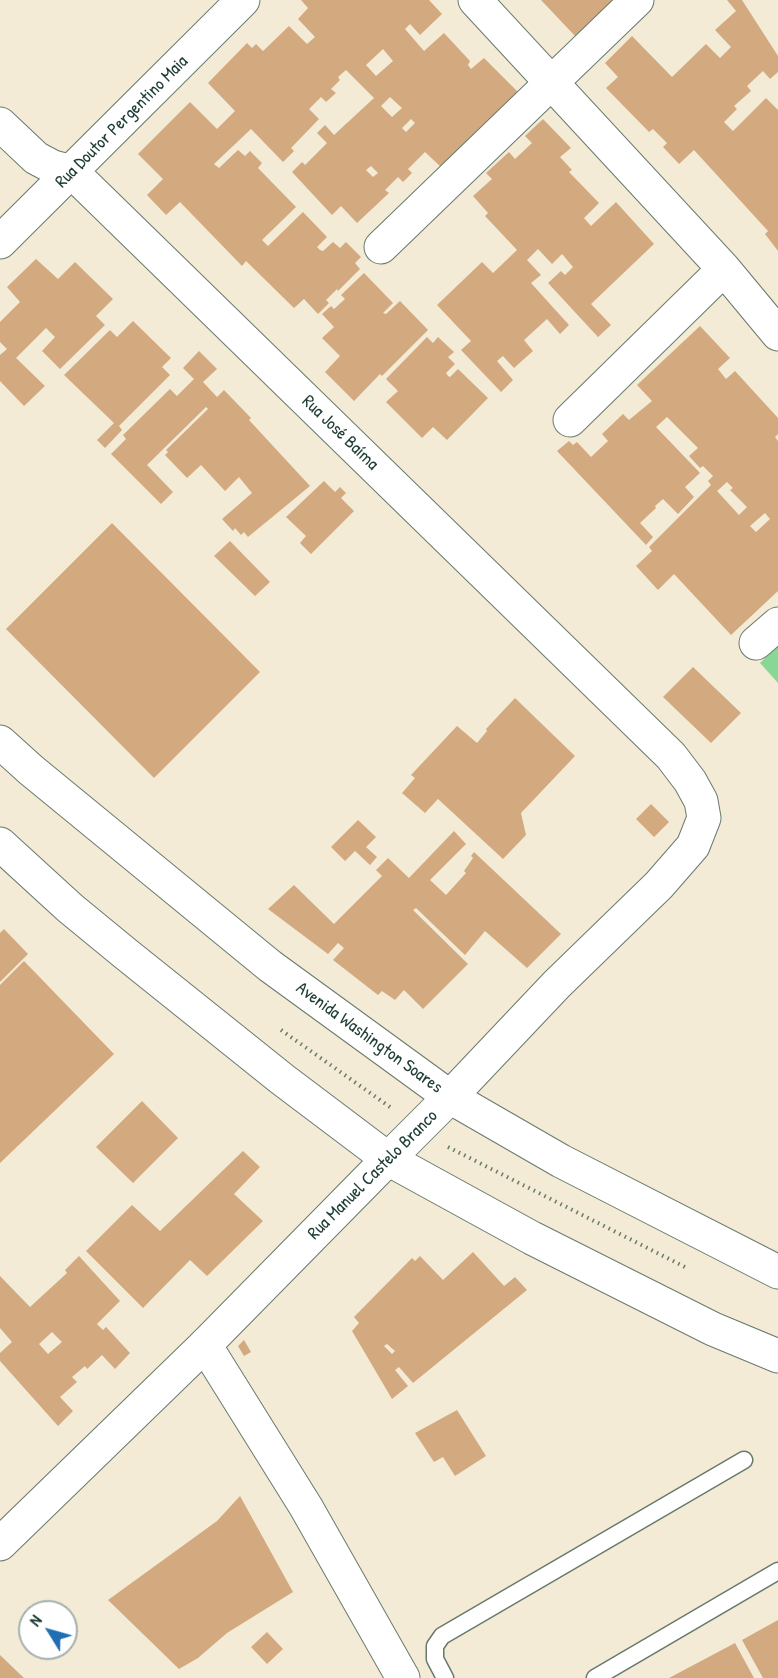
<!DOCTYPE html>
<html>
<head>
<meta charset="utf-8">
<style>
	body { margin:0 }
	#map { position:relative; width:778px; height:1678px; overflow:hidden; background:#f3ebd5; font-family:"Patrick Hand",sans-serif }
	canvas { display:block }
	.north { position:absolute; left:18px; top:1600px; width:60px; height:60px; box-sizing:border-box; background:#fff; border:2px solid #a5b1ae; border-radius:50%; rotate:307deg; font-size:16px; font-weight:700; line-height:24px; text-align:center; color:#1f3d34 }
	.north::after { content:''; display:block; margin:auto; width:21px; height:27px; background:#1f6fb2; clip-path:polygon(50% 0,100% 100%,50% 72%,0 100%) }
</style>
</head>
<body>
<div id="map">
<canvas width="778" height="1678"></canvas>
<div class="north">N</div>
</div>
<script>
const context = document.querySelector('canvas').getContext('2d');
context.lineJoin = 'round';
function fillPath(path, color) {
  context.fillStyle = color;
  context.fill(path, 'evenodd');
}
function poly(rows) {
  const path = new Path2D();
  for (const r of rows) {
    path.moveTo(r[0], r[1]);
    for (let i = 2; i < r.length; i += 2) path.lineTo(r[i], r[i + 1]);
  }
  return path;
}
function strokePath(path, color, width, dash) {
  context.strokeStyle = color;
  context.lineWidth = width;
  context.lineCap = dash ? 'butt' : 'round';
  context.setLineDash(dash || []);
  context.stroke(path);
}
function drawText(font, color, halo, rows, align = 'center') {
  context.font = font + ' "Patrick Hand",sans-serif';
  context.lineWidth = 4.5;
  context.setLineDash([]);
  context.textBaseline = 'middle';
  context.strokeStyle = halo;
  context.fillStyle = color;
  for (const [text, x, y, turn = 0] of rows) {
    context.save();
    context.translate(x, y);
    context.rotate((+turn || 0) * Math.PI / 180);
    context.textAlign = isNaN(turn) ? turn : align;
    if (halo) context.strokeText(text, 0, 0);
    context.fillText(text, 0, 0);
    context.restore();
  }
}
fillPath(poly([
	[778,646,778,683,760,663]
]), '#89d795');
fillPath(poly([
	[301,0,429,0,442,14,420,35,410,24,405,29,424,51,444,33,470,61,468,65,471,69,484,58,519,93,441,167,425,152,408,169,412,173,403,182,398,177,385,190,389,193,357,223,341,206,332,215,292,172,302,162,305,165,327,143,317,133,325,125,334,135,374,98,346,70,338,77,340,80,331,89,336,93,326,102,321,97,309,109,319,119,291,148,294,151,283,162,251,129,214,164,219,168,238,150,245,156,250,151,262,163,258,168,296,207,262,240,268,246,303,212,327,237,317,247,320,250,323,251,333,242,340,248,346,242,361,257,355,263,360,269,338,291,337,289,326,300,329,303,318,314,304,299,294,308,246,261,242,266,180,202,166,215,147,195,163,179,138,154,190,102,217,129,235,111,208,83,247,43,252,48,256,44,263,51,289,26,307,44,315,37,298,19,308,8],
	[383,49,393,61,376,76,366,65],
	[390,97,402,108,392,117,381,106],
	[411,119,415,123,406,132,402,128],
	[371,166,378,173,373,177,366,170],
	[541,0,615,0,576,37],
	[727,0,742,0,778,56,778,72,770,79,763,71,747,86,751,91,734,106,737,109,724,122,733,131,766,98,778,110,778,251,765,234,768,231,694,150,679,164,663,147,667,143,653,129,649,132,606,88,618,77,605,63,632,36,672,77,706,44,720,58,731,47,715,30,736,11],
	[543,119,571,148,560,157,572,170,569,172,599,203,584,218,591,226,616,202,654,244,591,304,611,325,598,337,548,283,561,271,565,275,573,267,562,254,552,264,538,249,527,260,541,275,531,283,569,325,560,334,547,319,524,340,533,351,514,368,503,356,497,361,513,380,501,392,461,350,471,341,437,305,482,262,493,273,517,250,485,216,488,213,473,196,492,179,486,173,509,152,515,159,532,143,525,136],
	[36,259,58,279,75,262,113,299,96,316,105,325,60,369,42,351,55,337,46,328,16,358,45,386,24,406,0,381,0,355,7,349,0,342,0,322,20,302,7,287],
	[364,273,393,303,383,313,386,314,400,301,428,330,382,376,380,374,354,401,325,372,340,356,322,338,334,327,322,314,331,306,334,309,345,299,341,295],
	[133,321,171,358,162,367,170,375,119,426,122,430,105,448,97,440,114,423,64,375,110,330,117,337],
	[700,326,730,358,718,369,726,379,735,371,778,418,778,434,775,437,778,441,778,591,731,635,674,574,658,590,636,566,652,551,649,547,711,485,708,481,713,476,703,466,700,468,689,456,698,448,667,417,656,427,700,473,685,487,694,497,678,514,663,499,655,506,656,508,640,523,653,537,646,545,557,451,569,441,573,445,577,442,591,457,608,441,602,434,623,414,629,420,652,401,637,385],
	[727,482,733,488,730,490,747,507,739,515,717,491],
	[765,513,770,519,756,532,750,526],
	[427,337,433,343,438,337,454,352,448,357,455,364,446,373,448,376,450,377,458,369,488,398,447,440,433,427,422,438,386,402,398,391,386,379],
	[199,351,217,369,203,382,217,397,224,390,251,418,249,420,310,486,248,537,244,532,241,535,235,528,233,531,222,519,252,493,239,477,225,491,201,465,187,478,165,455,168,452,166,450,208,409,206,407,147,465,173,492,161,504,111,454,126,439,123,435,170,389,177,396,194,379,183,368],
	[324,481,335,492,340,487,346,493,341,498,354,511,311,554,300,543,306,536,286,517],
	[112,523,260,672,154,778,6,629],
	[230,541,270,582,255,596,214,556],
	[693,667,741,713,711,743,663,697],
	[515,698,575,756,521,813,526,835,503,859,438,799,425,813,402,793,415,778,411,775,457,726,477,743,487,731,486,729],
	[651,804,669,822,654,837,636,819],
	[358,820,376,837,366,847,377,857,370,865,355,851,345,861,331,847],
	[454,831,466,844,430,880,446,895,466,873,464,871,473,858,471,856,474,852,561,934,527,968,485,931,465,955,416,908,413,910,468,964,423,1009,404,990,395,1000,382,991,378,995,333,960,344,948,338,943,328,954,268,909,294,885,334,924,382,876,376,870,388,858,409,878],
	[4,929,28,954,0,982,0,933],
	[24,961,114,1054,0,1163,0,985],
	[142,1101,178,1138,133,1183,96,1147],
	[243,1151,260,1167,234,1194,263,1221,207,1276,190,1260,143,1308,86,1251,132,1205,160,1231],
	[473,1252,504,1286,515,1277,527,1290,413,1383,399,1367,395,1370,408,1386,392,1399,352,1331,359,1323,354,1317,412,1258,415,1261,420,1256,443,1280],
	[387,1344,395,1351,392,1354,384,1346],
	[79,1256,120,1301,97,1324,103,1330,106,1327,130,1353,115,1369,102,1355,87,1369,85,1366,72,1377,77,1382,60,1397,73,1411,58,1426,0,1361,0,1353,12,1342,0,1328,0,1276,30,1307,67,1273,65,1270],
	[52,1332,62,1342,48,1354,39,1344],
	[244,1340,251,1352,244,1356,238,1346],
	[457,1410,486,1456,455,1476,443,1457,434,1462,415,1433],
	[240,1496,293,1592,227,1633,198,1658,179,1669,108,1600,217,1521],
	[778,1620,778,1678,763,1678,742,1640],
	[267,1632,283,1649,267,1664,251,1647],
	[735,1643,754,1678,669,1678],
	[0,1655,24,1678,0,1678]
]), '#d3a980');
const service = poly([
	[445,1678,435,1659,435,1646,442,1636,744,1460],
	[595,1678,778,1571]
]);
const minor = poly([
	[475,0,724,269,778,334],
	[0,124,36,158,53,167,72,172,671,756,690,781,701,801,704,818,693,846,659,885,557,984,450,1097,388,1159],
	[0,242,243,0],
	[381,247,637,0],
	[570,420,724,269],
	[756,643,778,624],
	[205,1345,306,1507,403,1678]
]);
const tertiary = poly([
	[0,1544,205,1345,388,1159]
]);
const trunk = poly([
	[0,742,31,770,270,966,450,1097,561,1161,778,1272],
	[0,844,70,908,126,954,282,1079,388,1159,532,1238,713,1329,778,1356]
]);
strokePath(service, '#697a6c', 19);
strokePath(minor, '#697a6c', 35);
strokePath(tertiary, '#697a6c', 35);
strokePath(trunk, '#697a6c', 35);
strokePath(poly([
	[281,1030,390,1107],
	[448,1147,685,1267]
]), '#697a6c', 4, [1.5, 4.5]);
strokePath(service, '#fff', 16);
strokePath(minor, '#fff', 33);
strokePath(tertiary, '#fff', 33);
strokePath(trunk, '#fff', 33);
drawText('18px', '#1f3d34', '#fff', [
	["Rua Doutor Pergentino Maia",122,122,-45],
	["Rua José Baíma",340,433,44],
	["Avenida Washington Soares",369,1038,36],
	["Rua Manuel Castelo Branco",373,1175,-45]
]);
</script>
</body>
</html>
